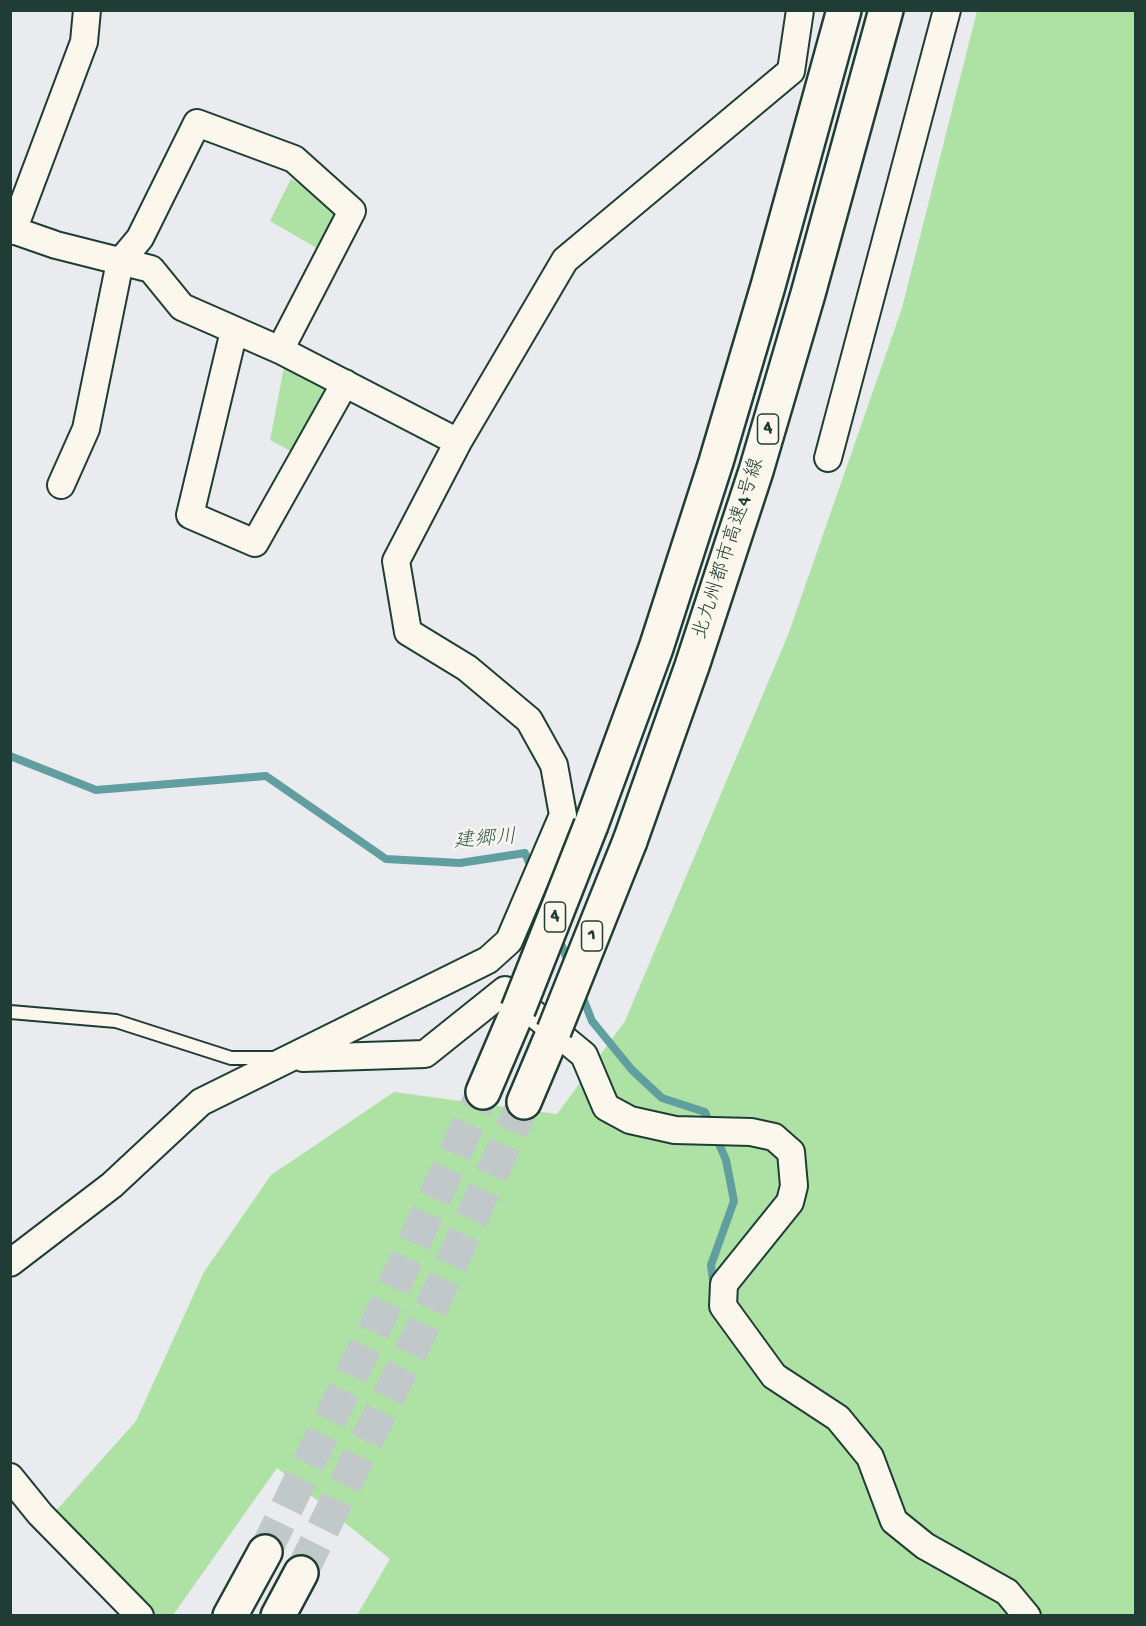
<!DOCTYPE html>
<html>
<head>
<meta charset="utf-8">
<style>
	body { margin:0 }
	#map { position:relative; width:1146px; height:1626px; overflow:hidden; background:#eaebef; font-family:"Gochi Hand",sans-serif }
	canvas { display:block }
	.frame { position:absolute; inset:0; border:12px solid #1f3d34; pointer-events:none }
</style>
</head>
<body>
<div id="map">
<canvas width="1146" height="1626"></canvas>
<div class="frame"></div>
</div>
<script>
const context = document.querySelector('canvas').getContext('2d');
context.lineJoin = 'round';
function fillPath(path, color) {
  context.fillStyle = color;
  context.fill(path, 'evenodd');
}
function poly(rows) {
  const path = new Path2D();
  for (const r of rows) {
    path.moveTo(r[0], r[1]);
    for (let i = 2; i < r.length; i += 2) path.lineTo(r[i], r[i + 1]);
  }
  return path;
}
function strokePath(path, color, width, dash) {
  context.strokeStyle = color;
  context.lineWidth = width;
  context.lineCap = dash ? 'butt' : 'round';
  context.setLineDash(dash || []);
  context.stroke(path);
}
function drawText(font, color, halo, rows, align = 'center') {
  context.font = font + ' "Gochi Hand","Klee One",sans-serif';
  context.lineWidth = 4.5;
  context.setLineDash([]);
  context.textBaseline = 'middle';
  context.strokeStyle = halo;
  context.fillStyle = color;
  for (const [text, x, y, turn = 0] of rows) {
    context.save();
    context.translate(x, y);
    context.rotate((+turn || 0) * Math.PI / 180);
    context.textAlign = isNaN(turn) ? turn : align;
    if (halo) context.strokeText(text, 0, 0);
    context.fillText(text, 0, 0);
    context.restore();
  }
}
fillPath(poly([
	[977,11,1135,11,1135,1615,357,1615,390,1559,277,1468,173,1615,155,1615,54,1513,136,1421,204,1272,271,1175,394,1092,557,1114,625,1021,788,635,902,308],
	[291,179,335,204,339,222,320,250,270,221],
	[284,367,326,386,328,396,296,454,270,440]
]), '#aee2a4');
strokePath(poly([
	[10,756,96,790,266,776,386,859,460,863,525,853,533,872],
	[557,934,569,964],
	[581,993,592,1021,632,1070,662,1098,705,1112,726,1160,734,1201,711,1265,713,1280]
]), '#619ea0', 8);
strokePath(poly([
	[265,1552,379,1319,483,1092],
	[301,1573,419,1335,524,1102]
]), '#c1c8ca', 33, [33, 16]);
const service = poly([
	[10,1012,116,1021,231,1058,277,1058]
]);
const minor = poly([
	[10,229,56,245,151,269,182,307,280,350,458,442],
	[13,231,84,42,87,10],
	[234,331,190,515,255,543,345,383],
	[828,458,947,10],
	[61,485,86,429,120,262,140,238,197,123,294,159,352,211,280,350],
	[303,1058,425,1054,505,990,584,1055,606,1107,630,1120,675,1130,751,1132,774,1137,791,1152,794,1186,790,1202,724,1284,723,1306,774,1376,838,1418,870,1457,894,1521,925,1546,1007,1592,1027,1616],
	[10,1263,112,1185,201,1102,488,960,509,941,563,815,554,765,529,720,467,668,408,632,396,561,458,442,565,260,791,71,800,10],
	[10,1477,40,1514,140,1616]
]);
const motorway = poly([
	[591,825,656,648,716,462,768,286,844,10],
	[630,841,692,666,756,471,808,294,886,10],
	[483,1092,518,1010],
	[524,1102,554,1031],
	[230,1616,265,1552],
	[278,1616,301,1573]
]);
strokePath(service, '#1f3d34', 16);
strokePath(minor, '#1f3d34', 30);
strokePath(motorway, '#1f3d34', 38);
strokePath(service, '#fbf7ec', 12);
strokePath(minor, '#fbf7ec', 26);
strokePath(motorway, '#fbf7ec', 33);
const motorwayBridge = poly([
	[518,1010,591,825],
	[554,1031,630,841]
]);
strokePath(motorwayBridge, '#1f3d34', 38, []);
strokePath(motorwayBridge, '#fbf7ec', 33);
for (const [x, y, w] of [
	[768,429,21],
	[555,917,21],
	[592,936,21]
]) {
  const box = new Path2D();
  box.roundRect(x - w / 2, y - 15, w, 30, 4.5);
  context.fillStyle = '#fbf7ec';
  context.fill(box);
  strokePath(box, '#1f3d34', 1.5);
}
drawText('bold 18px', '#1f3d34', null, [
	["4",768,429],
	["4",555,917],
	["1",592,936]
]);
drawText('20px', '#1f3d34', '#fbf7ec', [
	["北九州都市高速4号線",730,549,-72]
]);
drawText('italic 21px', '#355d58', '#fbf7ec', [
	["建郷川",485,841,-4]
]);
</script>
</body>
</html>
